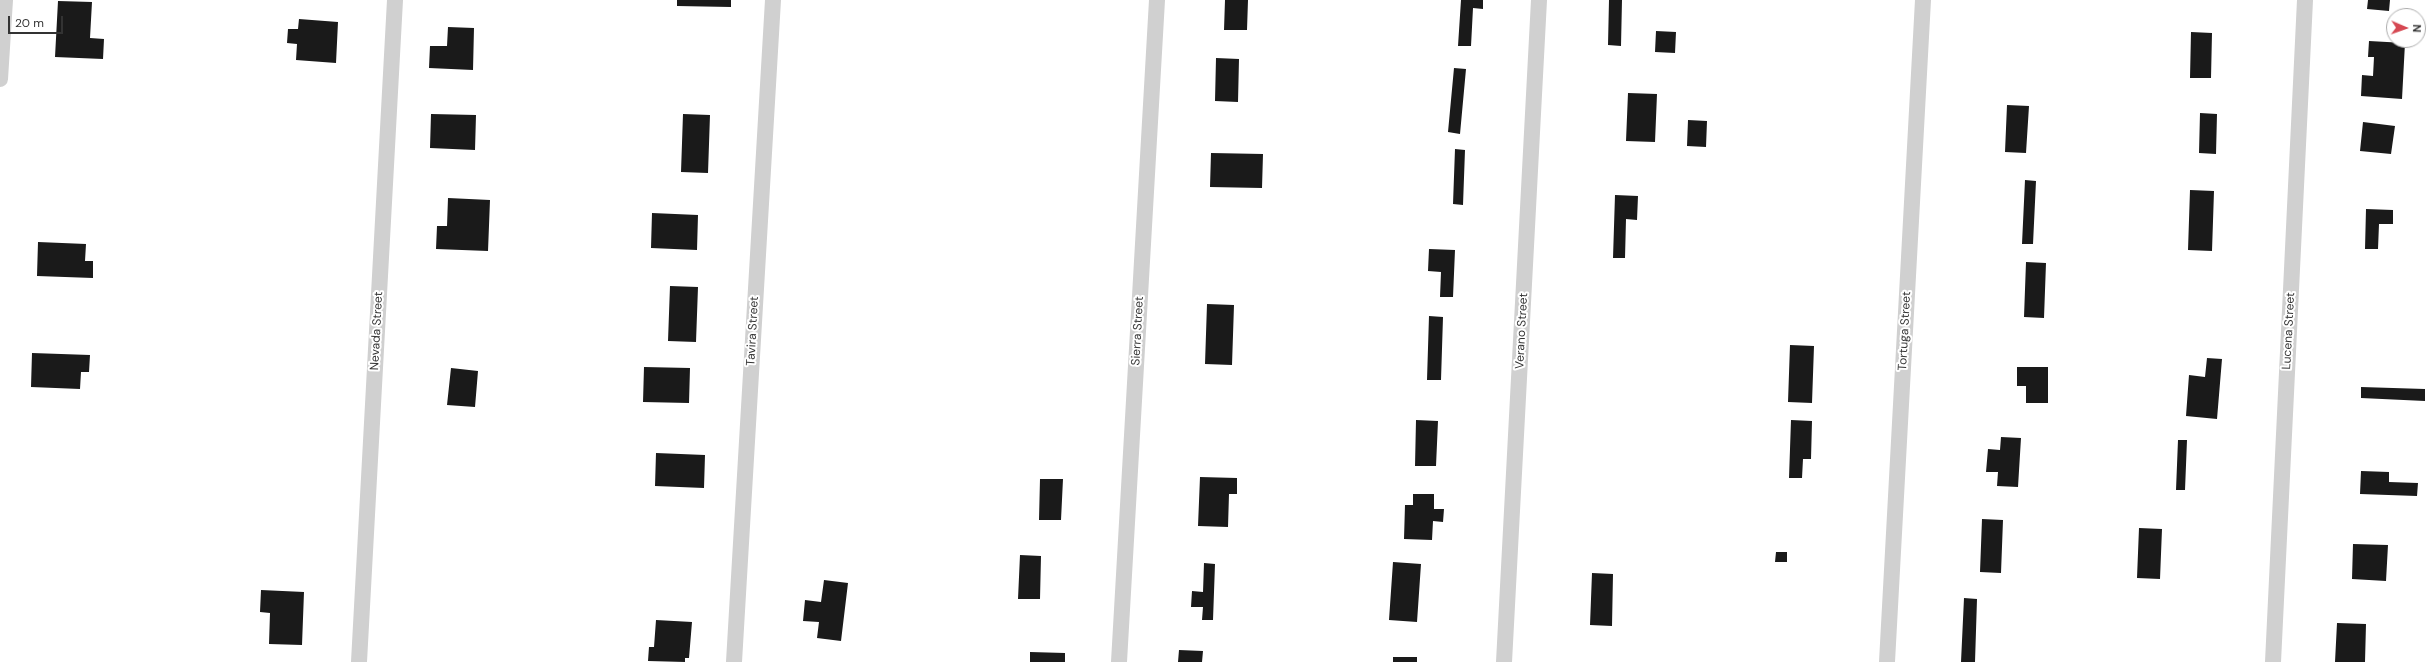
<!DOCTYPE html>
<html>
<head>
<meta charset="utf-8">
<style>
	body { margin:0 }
	#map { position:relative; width:2434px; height:662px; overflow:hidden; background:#fff; font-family:"DM Sans",sans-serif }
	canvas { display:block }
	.north { position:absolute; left:2386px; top:8px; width:40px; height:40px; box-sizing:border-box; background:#fff; border:1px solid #adadad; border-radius:50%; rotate:92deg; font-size:11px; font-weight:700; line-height:16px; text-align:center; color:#333 }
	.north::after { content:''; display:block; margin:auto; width:14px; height:18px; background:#d64852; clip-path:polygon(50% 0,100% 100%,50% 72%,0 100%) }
	.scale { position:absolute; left:8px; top:16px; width:55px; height:18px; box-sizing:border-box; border:2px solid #333; border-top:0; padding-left:5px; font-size:12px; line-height:14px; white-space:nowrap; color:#333; -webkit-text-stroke:3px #fff; paint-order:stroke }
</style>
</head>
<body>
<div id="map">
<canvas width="2434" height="662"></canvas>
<div class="north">N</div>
<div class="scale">20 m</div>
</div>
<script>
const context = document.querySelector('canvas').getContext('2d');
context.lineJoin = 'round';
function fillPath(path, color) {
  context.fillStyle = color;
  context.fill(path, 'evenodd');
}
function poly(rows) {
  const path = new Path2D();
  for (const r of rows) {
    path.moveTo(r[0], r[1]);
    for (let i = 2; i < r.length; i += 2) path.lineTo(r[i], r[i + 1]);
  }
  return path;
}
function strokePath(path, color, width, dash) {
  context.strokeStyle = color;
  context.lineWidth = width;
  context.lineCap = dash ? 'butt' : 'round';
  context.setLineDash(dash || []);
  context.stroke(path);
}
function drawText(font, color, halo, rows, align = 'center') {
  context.font = font + ' "DM Sans",sans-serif';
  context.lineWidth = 4;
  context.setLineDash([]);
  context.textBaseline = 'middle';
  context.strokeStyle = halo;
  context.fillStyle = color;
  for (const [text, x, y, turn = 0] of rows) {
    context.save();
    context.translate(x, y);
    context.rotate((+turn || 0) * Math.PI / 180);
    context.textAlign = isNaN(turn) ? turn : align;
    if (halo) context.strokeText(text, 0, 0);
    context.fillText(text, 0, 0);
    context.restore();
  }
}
fillPath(poly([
	[677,0,731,0,731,7,677,6],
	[1225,0,1248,0,1247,30,1224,30],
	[1461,0,1483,0,1483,9,1473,8,1471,46,1458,46],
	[1609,0,1622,0,1621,46,1608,45],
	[2368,0,2390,0,2389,11,2367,9],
	[58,1,92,2,90,38,104,39,103,59,55,57],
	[299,19,338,22,336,63,296,60,297,44,287,43,288,29,298,29],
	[448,27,474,28,473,70,429,68,430,46,447,46],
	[1656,31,1676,32,1675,53,1655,52],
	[2191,32,2212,33,2211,78,2190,78],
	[2369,41,2405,43,2402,99,2361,96,2362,75,2373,76,2374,57,2368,57],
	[1216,58,1239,59,1238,102,1215,101],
	[1454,68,1466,69,1460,134,1448,132],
	[1628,93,1657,94,1655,142,1626,141],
	[2007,105,2029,106,2026,153,2005,152],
	[2200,113,2217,114,2216,154,2199,153],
	[431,114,476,115,475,150,430,148],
	[683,114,710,115,708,173,681,172],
	[1688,120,1707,121,1706,147,1687,146],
	[2363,122,2395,126,2391,154,2360,151],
	[1455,149,1465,150,1463,205,1453,204],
	[1211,153,1263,154,1262,188,1210,187],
	[2025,180,2036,181,2033,244,2022,244],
	[2190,190,2214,191,2212,251,2188,250],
	[1615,195,1638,196,1637,220,1626,219,1625,258,1613,258],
	[448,198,490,200,488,251,436,249,437,226,447,226],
	[2366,209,2393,210,2393,224,2379,224,2378,249,2365,249],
	[652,213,698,215,697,250,651,248],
	[38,242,86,244,85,261,93,261,93,278,37,276],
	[1429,249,1455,250,1453,297,1440,297,1441,272,1428,271],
	[2026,262,2046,263,2044,318,2024,317],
	[670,286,698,287,696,342,668,341],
	[1207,304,1234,305,1232,365,1205,364],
	[1429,316,1443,317,1441,380,1427,380],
	[1790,345,1814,346,1812,403,1788,402],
	[32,353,90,355,89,372,81,372,80,389,31,387],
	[2207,358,2222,359,2217,419,2186,416,2189,375,2205,377],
	[644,367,690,368,689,403,643,402],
	[2017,367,2048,367,2048,403,2026,403,2026,386,2017,386],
	[451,368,478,371,475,407,447,405],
	[2361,387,2425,389,2425,401,2361,398],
	[1416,420,1438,421,1436,466,1415,466],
	[1791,420,1812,421,1811,459,1803,459,1802,478,1789,478],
	[2001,437,2021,438,2018,487,1997,486,1998,472,1986,472,1988,449,2000,450],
	[2178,440,2187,440,2185,490,2176,490],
	[656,453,705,455,704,488,655,486],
	[2361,471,2389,472,2389,482,2418,483,2417,496,2360,494],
	[1200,477,1237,478,1237,494,1229,494,1228,527,1198,526],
	[1040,479,1063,479,1061,520,1039,520],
	[1413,494,1434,494,1434,509,1444,509,1443,522,1433,521,1432,540,1404,539,1405,505,1413,505],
	[1982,519,2003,520,2001,573,1980,572],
	[2139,528,2162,529,2160,579,2137,578],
	[2353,544,2388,545,2386,581,2352,579],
	[1776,552,1787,552,1787,562,1775,562],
	[1020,555,1041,556,1040,599,1018,599],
	[1393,562,1421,564,1417,622,1389,620],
	[1204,563,1215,564,1213,620,1202,620,1203,607,1191,607,1192,591,1203,592],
	[1592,573,1613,574,1612,626,1590,625],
	[824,580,848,583,841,641,817,638,819,622,803,621,805,600,821,602],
	[261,590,304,592,302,645,269,644,270,613,260,612],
	[1964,598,1977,599,1975,662,1961,662],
	[656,620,692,622,689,658,685,658,685,662,648,661,649,647,654,647],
	[2337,623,2366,624,2365,662,2335,662],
	[1179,650,1203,651,1202,662,1178,662],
	[1030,652,1065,653,1065,662,1030,662],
	[1393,657,1417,657,1417,662,1393,662]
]), '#1a1a1a');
strokePath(poly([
	[0,79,5,0],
	[359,662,395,0],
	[734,662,773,0],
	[1119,662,1157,0],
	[1504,662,1539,0],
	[1887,662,1923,0],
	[2273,662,2305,0]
]), '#d0d0d0', 16);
drawText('12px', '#333', '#fff', [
	["Nevada Street",377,331,-87],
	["Tavira Street",753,331,-87],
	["Sierra Street",1138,331,-87],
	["Verano Street",1522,331,-87],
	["Tortuga Street",1905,331,-87],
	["Lucena Street",2289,331,-87]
]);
</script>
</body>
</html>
